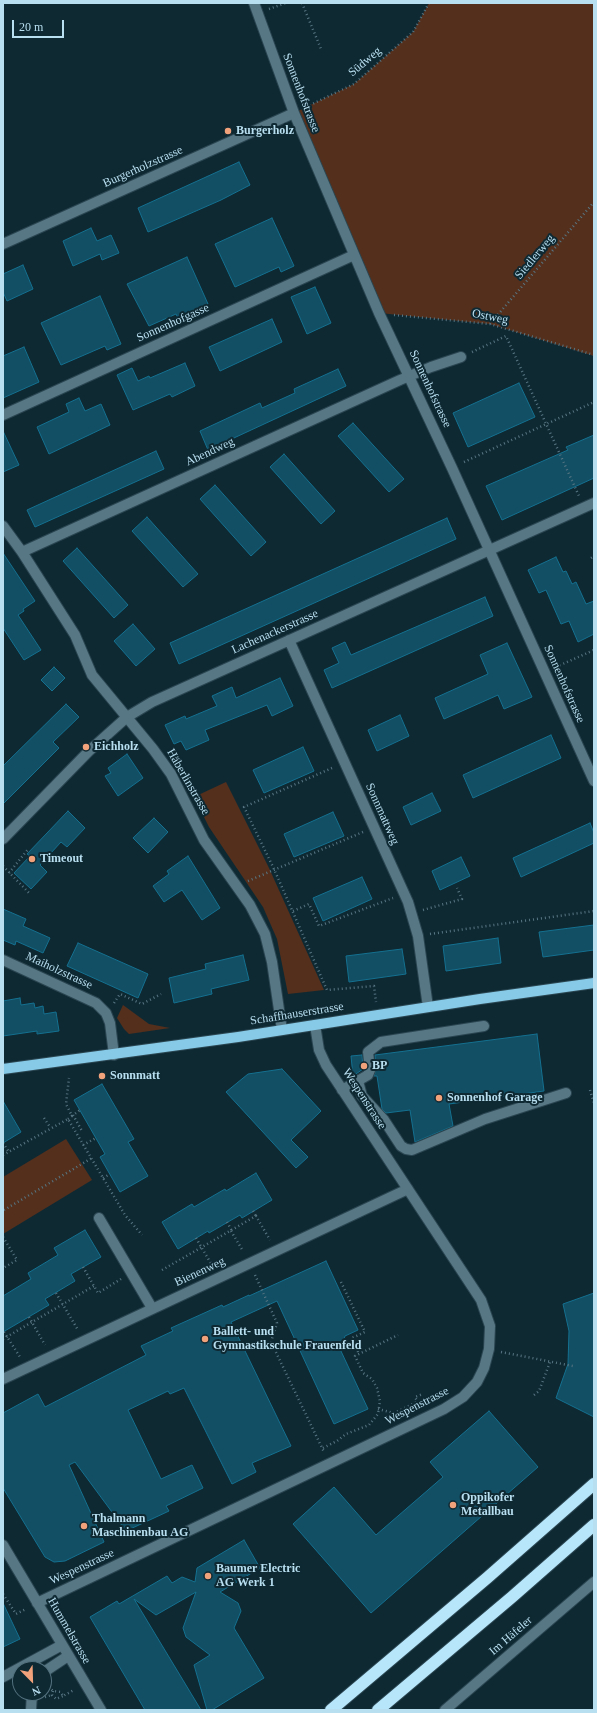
<!DOCTYPE html>
<html>
<head>
<meta charset="utf-8">
<style>
	body { margin:0 }
	#map { position:relative; width:597px; height:1713px; overflow:hidden; background:#0f2933; font-family:Georgia,serif }
	canvas { display:block }
	.frame { position:absolute; inset:0; border:4px solid #b8dff0; pointer-events:none }
	.north { position:absolute; left:12px; top:1661px; width:40px; height:40px; box-sizing:border-box; background:#0f2933; border:1px solid #53727f; border-radius:50%; rotate:157deg; font-size:11px; font-weight:700; line-height:16px; text-align:center; color:#b8dff0 }
	.north::after { content:''; display:block; margin:auto; width:14px; height:18px; background:#f1a27b; clip-path:polygon(50% 0,100% 100%,50% 72%,0 100%) }
	.scale { position:absolute; left:12px; top:20px; width:52px; height:18px; box-sizing:border-box; border:2px solid #b8dff0; border-top:0; padding-left:5px; font-size:12px; line-height:14px; white-space:nowrap; color:#b8dff0; -webkit-text-stroke:3px #0f2933; paint-order:stroke }
</style>
</head>
<body>
<div id="map">
<canvas width="597" height="1713"></canvas>
<div class="frame"></div>
<div class="north">N</div>
<div class="scale">20 m</div>
</div>
<script>
const context = document.querySelector('canvas').getContext('2d');
context.lineJoin = 'round';
function fillPath(path, color) {
  context.fillStyle = color;
  context.fill(path, 'evenodd');
}
function poly(rows) {
  const path = new Path2D();
  for (const r of rows) {
    path.moveTo(r[0], r[1]);
    for (let i = 2; i < r.length; i += 2) path.lineTo(r[i], r[i + 1]);
  }
  return path;
}
function strokePath(path, color, width, dash) {
  context.strokeStyle = color;
  context.lineWidth = width;
  context.lineCap = dash ? 'butt' : 'round';
  context.setLineDash(dash || []);
  context.stroke(path);
}
function drawText(font, color, halo, rows, align = 'center') {
  context.font = font + ' Georgia,serif';
  context.lineWidth = 4;
  context.setLineDash([]);
  context.textBaseline = 'middle';
  context.strokeStyle = halo;
  context.fillStyle = color;
  for (const [text, x, y, turn = 0] of rows) {
    context.save();
    context.translate(x, y);
    context.rotate((+turn || 0) * Math.PI / 180);
    context.textAlign = isNaN(turn) ? turn : align;
    if (halo) context.strokeText(text, 0, 0);
    context.fillText(text, 0, 0);
    context.restore();
  }
}
fillPath(poly([
	[429,3,594,3,594,356,490,324,379,313,294,113,354,84,413,32],
	[226,782,269,868,324,990,288,994,277,939,263,907,209,827,194,797],
	[123,1005,149,1024,170,1028,129,1034,124,1029,117,1018],
	[66,1139,92,1180,3,1234,3,1177]
]), '#542f1c');
const building = poly([
	[239,162,250,185,221,200,148,232,138,208,239,162],
	[272,218,294,266,281,272,279,267,235,287,215,244,272,218],
	[91,228,97,241,111,235,119,253,102,260,100,254,73,266,63,241,91,228],
	[187,257,208,304,178,318,176,314,149,326,127,284,187,257],
	[23,265,33,289,7,301,3,292,3,274,23,265],
	[315,287,331,323,307,334,291,297,315,287],
	[100,296,121,344,107,350,105,346,61,365,41,323,100,296],
	[272,319,282,342,220,371,209,347,272,319],
	[24,347,39,382,3,398,3,356,24,347],
	[185,363,195,386,172,397,170,394,133,410,117,375,132,368,138,381,149,376,150,378,185,363],
	[338,369,346,386,208,450,200,431,260,403,262,408,295,393,294,389,338,369],
	[519,383,535,417,468,447,453,413,519,383],
	[79,398,85,411,101,404,110,425,49,454,37,427,69,412,66,404,79,398],
	[353,423,404,479,389,492,338,436,353,423],
	[3,431,19,465,3,472,3,431],
	[594,435,594,478,502,520,486,486,568,450,566,447,594,435],
	[156,451,164,469,35,527,27,510,156,451],
	[284,454,335,511,321,524,270,467,284,454],
	[215,485,266,542,251,556,200,499,215,485],
	[147,517,198,574,183,587,132,531,147,517],
	[447,518,456,539,179,664,170,643,447,518],
	[77,548,128,605,114,618,63,561,77,548],
	[3,553,35,601,23,609,24,611,18,615,41,650,24,660,3,628,3,553],
	[556,557,563,572,566,571,572,584,576,582,586,604,594,601,594,634,578,642,569,621,561,624,546,590,539,593,528,570,556,557],
	[485,597,493,616,332,688,324,670,339,663,332,648,345,642,351,655,485,597],
	[133,624,155,649,136,666,114,641,133,624],
	[507,643,532,697,504,709,498,695,444,719,435,698,488,674,480,655,507,643],
	[54,667,65,678,52,691,41,680,54,667],
	[280,678,293,706,272,716,267,705,205,730,209,740,186,750,181,741,174,744,165,725,185,716,186,719,217,706,212,696,232,687,236,698,280,678],
	[66,704,79,717,53,742,59,748,3,804,3,766,66,704],
	[400,715,409,736,377,751,368,730,400,715],
	[551,735,561,758,473,798,463,775,551,735],
	[303,747,314,771,264,793,253,770,303,747],
	[127,754,143,778,118,796,105,776,111,773,108,768,127,754],
	[432,793,441,811,411,825,403,807,432,793],
	[68,811,85,828,67,847,61,842,40,865,47,872,31,889,14,873,30,856,27,854,68,811],
	[333,812,344,836,294,857,284,834,333,812],
	[154,818,168,832,148,853,133,838,154,818],
	[590,823,594,833,594,843,521,877,513,858,590,823],
	[188,856,220,908,202,920,182,890,164,902,153,886,169,874,167,871,188,856],
	[461,857,470,876,440,890,432,871,461,857],
	[362,877,372,899,323,921,313,898,362,877],
	[3,909,26,919,23,926,50,938,43,953,16,941,15,945,3,940,3,909],
	[594,925,594,950,543,957,539,932,594,925],
	[498,938,501,963,446,971,443,946,498,938],
	[78,943,148,974,138,998,67,966,78,943],
	[402,949,406,974,349,982,346,956,402,949],
	[243,955,249,980,211,989,212,994,174,1003,169,978,206,969,205,964,243,955],
	[20,998,21,1005,34,1003,35,1008,43,1006,44,1014,56,1012,59,1031,37,1034,37,1031,3,1036,3,1001,20,998],
	[537,1034,544,1091,449,1104,453,1126,415,1142,410,1110,386,1113,382,1109,377,1076,374,1076,376,1070,375,1055,537,1034],
	[362,1055,363,1069,353,1076,351,1056,362,1055],
	[282,1069,321,1111,291,1140,308,1157,296,1168,226,1092,248,1074,282,1069],
	[102,1084,134,1139,128,1142,148,1176,120,1192,100,1157,105,1154,74,1100,102,1084],
	[3,1101,21,1132,3,1143,3,1101],
	[256,1173,272,1200,242,1218,240,1215,209,1233,208,1231,178,1249,162,1222,192,1204,194,1207,225,1189,226,1191,256,1173],
	[85,1230,101,1257,71,1274,75,1281,45,1299,49,1305,3,1332,3,1296,31,1279,28,1273,58,1255,54,1248,85,1230],
	[326,1261,358,1330,345,1336,340,1349,368,1409,334,1424,277,1301,231,1322,291,1446,252,1463,256,1472,232,1484,184,1388,170,1394,168,1391,128,1410,161,1479,192,1465,203,1488,166,1506,169,1511,126,1531,75,1462,69,1465,104,1542,65,1561,54,1562,45,1557,3,1488,3,1413,38,1394,45,1407,146,1355,141,1346,173,1331,171,1328,222,1305,223,1307,249,1295,249,1296,326,1261],
	[594,1293,594,1417,556,1398,568,1364,569,1331,563,1304,594,1293],
	[489,1411,538,1467,371,1613,293,1524,334,1487,376,1535,443,1477,430,1462,489,1411],
	[244,1540,260,1568,220,1592,238,1603,241,1611,234,1628,264,1678,212,1710,207,1710,194,1665,210,1655,186,1637,183,1628,196,1592,156,1615,134,1599,201,1710,145,1710,90,1617,117,1601,119,1604,167,1576,172,1583,182,1577,195,1582,197,1568,244,1540],
	[3,1603,20,1639,3,1647,3,1603]
]);
fillPath(building, '#124e64');
strokePath(building, '#147190', 1);
const minor = poly([
	[254,3,294,113,379,313,452,468,594,781],
	[3,244,294,113],
	[3,415,354,255],
	[3,526,22,552,75,635,92,675,153,749,171,774,204,840,250,905,265,934,272,962,282,1030],
	[22,552,400,380,431,367,461,357],
	[289,640,408,902,418,936,428,1007],
	[3,839,89,751,127,717,152,702,594,503],
	[3,960,96,1003,106,1013,110,1023,114,1055],
	[358,1081,362,1096,384,1120,401,1146,406,1149,412,1150,485,1119,566,1093],
	[342,1090,368,1075,370,1070,368,1052,381,1042,484,1026],
	[99,1218,152,1308],
	[3,1379,408,1189],
	[3,1545,101,1710],
	[37,1603,444,1409,463,1397,477,1382,484,1368,489,1349,490,1326,481,1300,326,1065,319,1050,315,1025],
	[44,1672,68,1656],
	[3,1677,62,1645],
	[31,1710,32,1693],
	[445,1710,594,1582]
]);
const major = poly([
	[3,1069,238,1037,480,999,594,983]
]);
const highway = poly([
	[331,1710,487,1578,594,1484],
	[378,1710,512,1597,594,1525]
]);
strokePath(minor, '#2a4651', 12);
strokePath(major, '#2a4651', 12);
strokePath(highway, '#2a4651', 14);
strokePath(poly([
	[302,3,321,49],
	[269,9,286,3],
	[306,107,354,84,413,32,429,3],
	[394,315,490,324,594,355],
	[490,324,594,202],
	[472,352,506,336,579,496],
	[464,462,594,402],
	[591,558,594,556],
	[556,667,594,650],
	[332,768,244,807,274,869,327,990,374,986,376,1002],
	[3,866,30,894],
	[9,873,29,848],
	[248,881,363,832],
	[423,910,462,899,457,888],
	[293,911,309,904,319,926,393,898],
	[430,934,594,911],
	[114,1003,120,994,142,1004,161,994],
	[590,1090,594,1103],
	[73,1115,82,1131],
	[72,1116,80,1110],
	[44,1118,50,1127],
	[68,1119,72,1116,66,1104,69,1078],
	[3,1143,9,1152],
	[83,1145,96,1138],
	[3,1155,68,1119,125,1215,142,1235],
	[103,1178,110,1174],
	[4,1210,92,1158],
	[253,1211,256,1216],
	[227,1222,232,1231],
	[231,1231,243,1251],
	[3,1237,17,1260,3,1268],
	[196,1238,213,1267],
	[83,1267,98,1293,121,1279],
	[162,1270,256,1216,270,1240],
	[255,1275,277,1323,271,1342,324,1452],
	[341,1282,365,1332,352,1338,359,1354],
	[56,1293,78,1330],
	[29,1317,45,1345],
	[4,1332,20,1357],
	[3,1339,94,1286],
	[501,1352,573,1366],
	[534,1395,539,1391,550,1362],
	[418,1403,415,1397,423,1394],
	[378,1409,394,1413,417,1402],
	[323,1448,337,1441,346,1434,369,1425,378,1414,380,1401,377,1388,372,1379,363,1373,355,1356,398,1335],
	[3,1594,16,1614,26,1609],
	[46,1684,53,1691,61,1692,63,1696,74,1690],
	[53,1691,52,1695,56,1699,63,1696],
	[45,1697,52,1695]
]), '#577683', 2.5, [1, 3]);
strokePath(minor, '#587785', 10);
strokePath(major, '#87cae7', 10);
strokePath(highway, '#b7e6fb', 12);
for (const [x, y, r, color] of [
	[228,131,4,"#f1a27b"],
	[86,747,4,"#f1a27b"],
	[32,859,4,"#f1a27b"],
	[364,1066,4,"#f1a27b"],
	[102,1076,4,"#f1a27b"],
	[439,1098,4,"#f1a27b"],
	[205,1339,4,"#f1a27b"],
	[453,1505,4,"#f1a27b"],
	[84,1526,4,"#f1a27b"],
	[208,1576,4,"#f1a27b"]
]) {
  const dot = new Path2D();
  dot.arc(x, y, r, 0, 2 * Math.PI);
  context.fillStyle = color;
  context.fill(dot);
  strokePath(dot, '#0f2933', 1.5);
}
drawText('12px', '#b8dff0', '#0f2933', [
	["Südweg",365,62,-40],
	["Sonnenhofstrasse",301,93,69],
	["Burgerholzstrasse",143,167,-24],
	["Siedlerweg",535,257,-50],
	["Ostweg",490,317,11],
	["Sonnenhofgasse",173,323,-24],
	["Sonnenhofstrasse",430,389,65],
	["Abendweg",210,452,-25],
	["Lachenackerstrasse",275,632,-24],
	["Sonnenhofstrasse",564,684,66],
	["Häberlinstrasse",188,782,60],
	["Sonnmattweg",382,814,66],
	["Maiholzstrasse",59,971,25],
	["Schaffhauserstrasse",297,1014,-9],
	["Wespenstrasse",364,1099,57],
	["Bienenweg",200,1272,-25],
	["Wespenstrasse",417,1406,-27],
	["Wespenstrasse",82,1567,-25],
	["Hummelstrasse",69,1631,60],
	["Im Häfeler",511,1636,-41]
]);
drawText('bold 12px', '#b8dff0', '#0f2933', [
	["Burgerholz",236,131],
	["Eichholz",94,747],
	["Timeout",40,859],
	["BP",372,1066],
	["Sonnmatt",110,1076],
	["Sonnenhof Garage",447,1098],
	["Ballett- und",213,1332],
	["Gymnastikschule Frauenfeld",213,1346],
	["Oppikofer",461,1498],
	["Metallbau",461,1512],
	["Thalmann",92,1519],
	["Maschinenbau AG",92,1533],
	["Baumer Electric",216,1569],
	["AG Werk 1",216,1583]
], 'left');
</script>
</body>
</html>
